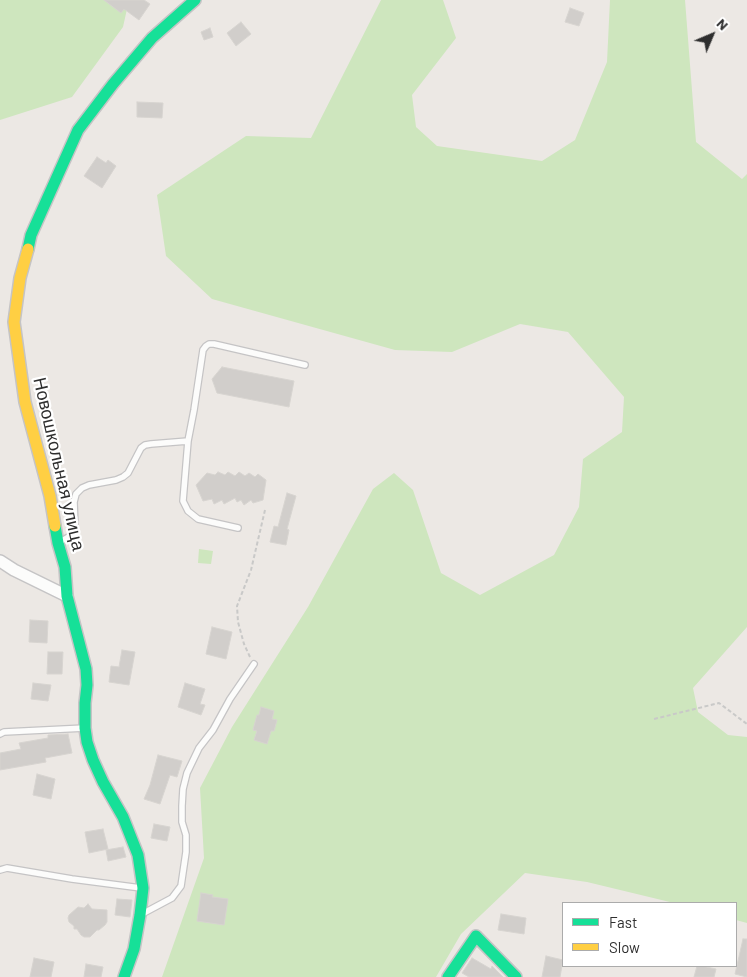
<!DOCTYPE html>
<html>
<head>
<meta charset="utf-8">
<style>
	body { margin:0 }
	#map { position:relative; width:747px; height:977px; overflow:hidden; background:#ece8e4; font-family:Barlow,sans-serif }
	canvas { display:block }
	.legend { position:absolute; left:562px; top:902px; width:175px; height:65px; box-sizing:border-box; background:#fff; border:1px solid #ababab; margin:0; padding:6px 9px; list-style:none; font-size:15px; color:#2e2e2e }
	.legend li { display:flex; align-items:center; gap:10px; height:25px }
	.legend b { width:25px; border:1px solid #ababab }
	.north { position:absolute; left:687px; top:10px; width:50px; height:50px; -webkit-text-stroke:4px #fff; paint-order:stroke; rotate:45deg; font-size:14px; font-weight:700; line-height:20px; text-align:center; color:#2e2e2e }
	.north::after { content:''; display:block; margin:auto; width:18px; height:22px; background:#2e2e2e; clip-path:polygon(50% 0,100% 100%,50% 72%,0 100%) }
</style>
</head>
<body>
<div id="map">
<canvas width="747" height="977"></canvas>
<ul class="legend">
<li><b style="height:6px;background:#16e098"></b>Fast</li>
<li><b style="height:6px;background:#ffcf43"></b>Slow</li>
</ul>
<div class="north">N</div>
</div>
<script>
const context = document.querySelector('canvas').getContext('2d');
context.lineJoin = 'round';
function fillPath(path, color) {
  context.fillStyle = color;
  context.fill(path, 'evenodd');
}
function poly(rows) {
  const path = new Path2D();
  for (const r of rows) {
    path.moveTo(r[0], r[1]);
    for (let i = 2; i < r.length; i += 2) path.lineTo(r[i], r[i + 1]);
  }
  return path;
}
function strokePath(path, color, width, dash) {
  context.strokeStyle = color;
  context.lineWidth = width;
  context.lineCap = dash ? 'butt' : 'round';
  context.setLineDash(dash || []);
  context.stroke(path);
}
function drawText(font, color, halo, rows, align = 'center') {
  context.font = font + ' Barlow,sans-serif';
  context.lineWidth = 4.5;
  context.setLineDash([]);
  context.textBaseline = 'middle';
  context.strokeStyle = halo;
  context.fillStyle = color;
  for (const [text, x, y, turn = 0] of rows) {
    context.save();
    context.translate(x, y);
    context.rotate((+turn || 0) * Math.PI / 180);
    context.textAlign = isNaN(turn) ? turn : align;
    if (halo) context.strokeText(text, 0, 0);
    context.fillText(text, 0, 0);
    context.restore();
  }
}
fillPath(poly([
	[0,0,129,0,123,27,72,97,0,120],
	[381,0,443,0,456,38,412,95,416,127,437,146,542,161,575,140,607,62,610,0,685,0,696,142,742,179,747,174,747,627,693,688,698,712,728,735,747,737,747,923,736,920,736,903,674,903,587,882,525,873,461,934,436,977,162,977,204,858,200,788,232,727,308,607,373,489,394,473,413,490,441,573,480,595,554,555,579,507,583,459,622,432,624,397,568,332,520,324,452,352,395,350,212,299,166,256,157,195,246,136,311,138],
	[199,549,213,551,211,564,198,563]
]), '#cee6be');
const building = poly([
	[104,0,144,0,150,4,139,20,124,9,121,13,104,0],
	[570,8,584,13,579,26,565,22,570,8],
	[241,22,251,34,236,46,227,33,241,22],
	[210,28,213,37,204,40,201,32,210,28],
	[137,102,163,103,162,118,137,117,137,102],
	[97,157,106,163,108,160,116,166,102,188,84,176,97,157],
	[222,367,294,381,289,407,217,393,212,379,222,367],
	[218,472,225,475,228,472,235,476,239,472,245,476,249,473,255,477,258,474,266,480,263,500,253,503,251,500,244,505,241,500,237,502,235,498,224,504,222,500,214,504,212,499,203,501,196,485,207,473,215,475,218,472],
	[287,493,296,496,287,529,289,530,286,545,270,542,274,526,278,527,287,493],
	[30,620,48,621,47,643,29,642,30,620],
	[212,627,232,632,226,659,206,654,212,627],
	[122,650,135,652,129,685,109,682,111,666,119,667,122,650],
	[48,652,63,652,62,674,47,674,48,652],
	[33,683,51,685,48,701,31,699,33,683],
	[185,683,205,689,200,704,205,705,201,715,178,707,185,683],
	[261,707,274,711,272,719,277,720,274,731,271,731,267,744,254,740,257,731,253,730,257,715,259,715,261,707],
	[68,734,72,753,45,758,46,762,0,770,0,753,21,749,19,743,48,738,48,735,68,734],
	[158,755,182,761,177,777,170,775,160,804,144,799,150,785,158,755],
	[37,774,55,779,51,799,33,795,37,774],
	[154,824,170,827,167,841,151,838,154,824],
	[103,829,108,849,89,853,85,832,103,829],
	[123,847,126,857,108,861,106,850,123,847],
	[201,893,213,895,212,897,228,899,224,925,197,921,201,893],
	[117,899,132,900,130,917,115,915,117,899],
	[88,904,92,909,107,910,107,922,105,925,99,930,97,930,90,937,84,937,81,935,77,929,74,929,74,926,69,922,68,918,69,915,78,907,84,908,88,904],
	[501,914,526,918,524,934,498,930,501,914],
	[743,939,747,939,747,977,735,974,743,939],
	[546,956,563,960,560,977,542,977,546,956],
	[34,958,54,962,51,977,30,977,34,958],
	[472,958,491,969,492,966,503,977,469,977,462,973,472,958],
	[86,964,103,967,101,977,84,977,86,964],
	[697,966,702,966,716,969,714,977,694,977,697,966]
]);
fillPath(building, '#d1cecb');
strokePath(building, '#d7d4d0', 1);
const lane = poly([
	[188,441,194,410,203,350,206,346,209,344,214,344,305,365],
	[60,542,70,536,74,532,75,526,74,502,76,494,82,488,89,485,116,480,123,477,128,473,141,448,145,445,151,444,188,441,183,501,188,511,198,519,238,528],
	[0,734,4,732,85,728],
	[0,870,7,868,72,879,141,888],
	[142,914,172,898,181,886,186,852,186,835,182,822,182,806,183,789,187,773,199,748,213,730,230,699,254,664]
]);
const street = poly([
	[0,561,14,570,67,596]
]);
const fast = poly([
	[28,249,31,235,78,130,113,84,152,38,195,0],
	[55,526,58,543,65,567,67,596,86,669,87,685,85,703,85,728,87,742,93,760,103,782,123,817,138,855,143,888,140,915,134,949,124,977],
	[448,977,476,936,516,977]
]);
const slow = poly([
	[28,249,20,278,14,322,25,402,50,496,55,526]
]);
strokePath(lane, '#c5c4c5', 8);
strokePath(street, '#c5c4c5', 14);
strokePath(fast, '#c5c4c5', 14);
strokePath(slow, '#c5c4c5', 14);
strokePath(poly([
	[250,657,244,644,238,622,237,606,251,570,265,510],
	[654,719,719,703,747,724]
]), '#c9c9c8', 2, [4, 2.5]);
strokePath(lane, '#fcfcfb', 5.5);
strokePath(street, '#fcfcfb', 11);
strokePath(fast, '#16e098', 11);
strokePath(slow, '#ffcf43', 11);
drawText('18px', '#2e2e2e', '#fff', [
	["Новошкольная улица",59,464,77]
]);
</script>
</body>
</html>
